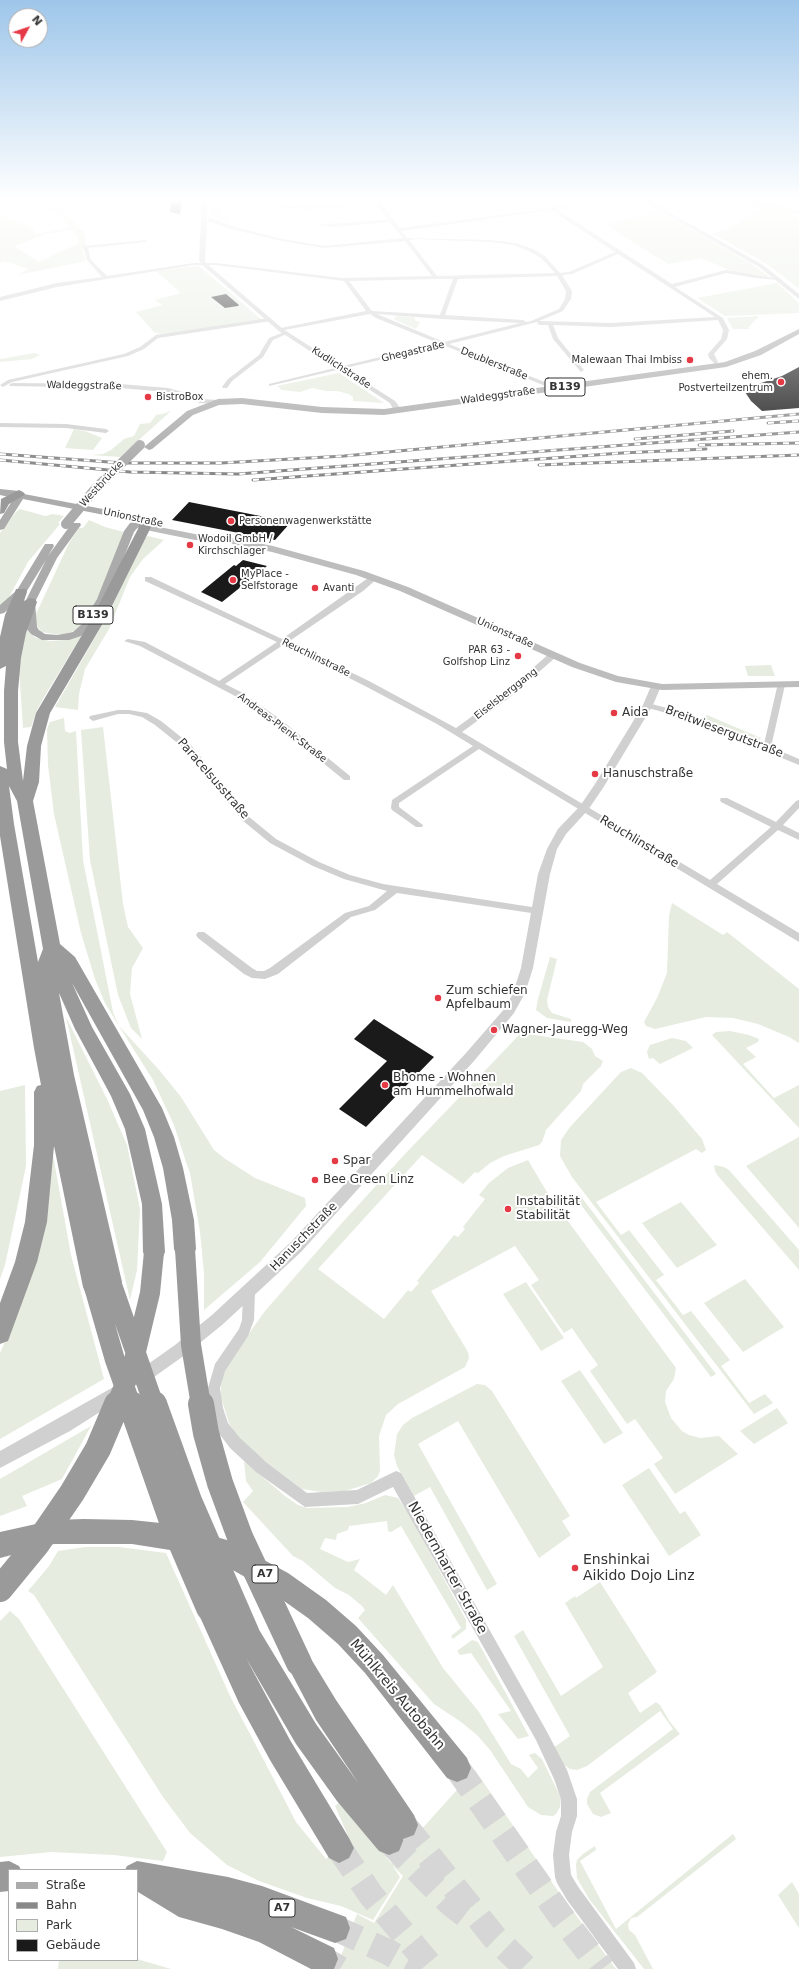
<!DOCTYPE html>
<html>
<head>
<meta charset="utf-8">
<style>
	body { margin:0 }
	#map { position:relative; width:799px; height:1969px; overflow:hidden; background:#fff; font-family:"DejaVu Sans",sans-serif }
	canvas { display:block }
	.legend { position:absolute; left:8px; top:1869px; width:130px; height:92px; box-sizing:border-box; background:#fff; border:1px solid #adadad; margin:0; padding:5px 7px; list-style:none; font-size:12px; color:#333 }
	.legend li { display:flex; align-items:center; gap:8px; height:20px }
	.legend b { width:20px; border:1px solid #adadad }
	.north { position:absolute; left:8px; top:8px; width:40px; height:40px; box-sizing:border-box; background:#fff; border:1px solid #adadad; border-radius:50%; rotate:50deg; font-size:11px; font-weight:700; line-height:16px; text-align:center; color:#333 }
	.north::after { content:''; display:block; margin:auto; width:14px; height:18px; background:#e63946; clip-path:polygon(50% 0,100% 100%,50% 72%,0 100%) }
</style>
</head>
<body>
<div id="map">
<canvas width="799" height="1969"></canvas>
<ul class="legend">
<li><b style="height:5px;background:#ababab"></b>Straße</li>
<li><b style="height:5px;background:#888"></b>Bahn</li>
<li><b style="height:11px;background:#e6ecdf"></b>Park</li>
<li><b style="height:11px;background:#1a1a1a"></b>Gebäude</li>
</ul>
<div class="north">N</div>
</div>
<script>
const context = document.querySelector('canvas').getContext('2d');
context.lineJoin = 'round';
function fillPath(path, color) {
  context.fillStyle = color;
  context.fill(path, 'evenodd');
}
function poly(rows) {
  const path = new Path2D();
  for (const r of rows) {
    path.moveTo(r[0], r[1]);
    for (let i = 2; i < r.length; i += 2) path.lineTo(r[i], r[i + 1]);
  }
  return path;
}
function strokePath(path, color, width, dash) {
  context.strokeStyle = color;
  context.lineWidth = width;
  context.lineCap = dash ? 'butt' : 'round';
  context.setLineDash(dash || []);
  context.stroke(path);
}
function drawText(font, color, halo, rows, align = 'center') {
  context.font = font + ' "DejaVu Sans",sans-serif';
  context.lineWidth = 4;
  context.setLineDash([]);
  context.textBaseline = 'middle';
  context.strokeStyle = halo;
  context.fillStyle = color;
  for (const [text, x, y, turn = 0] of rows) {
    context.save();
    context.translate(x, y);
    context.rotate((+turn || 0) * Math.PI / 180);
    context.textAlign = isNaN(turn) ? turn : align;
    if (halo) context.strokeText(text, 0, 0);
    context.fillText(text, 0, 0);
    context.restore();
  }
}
fillPath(poly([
	[44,199,57,199,55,205,66,218,75,220,74,225,84,231,86,245,82,250,86,261,18,275,28,269,5,261,0,263,0,215,33,229,35,234,70,227,59,216,42,204],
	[73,230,78,238,79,243,39,262,14,246,46,234],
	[211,199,226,199,222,205,226,210,221,211,219,215,231,221,226,222,212,216],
	[764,206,799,213,799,289,770,266,712,233,728,229,765,208],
	[659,211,750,263,770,277,734,272,701,258,668,264,606,225],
	[197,266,199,266,262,320,172,333,161,334,154,332,136,312,162,305,155,300,181,293,156,271],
	[777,283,799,303,799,313,725,316,697,298],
	[397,316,414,317,416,321,420,322,416,329,393,319],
	[759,316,748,328,750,329,733,329,727,318],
	[35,353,40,355,32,359,0,362,0,359],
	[339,373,384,403,353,401,353,397,349,394,337,391,326,391,312,388,300,392,282,390,277,386],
	[171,411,120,457,91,455,103,454,111,450,124,439,134,436,140,424,150,423,156,415,162,414],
	[74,429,85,431,102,438,93,450,65,448],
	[20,509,45,516,53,514,64,516,58,523,60,524,28,562,8,599,0,607,0,533,16,512],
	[89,520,105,527,124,532,100,593,84,623,75,631,60,635,42,632,36,625,36,614,69,543,79,528,83,528],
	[148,536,164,540,143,559,130,577,109,629,85,669,79,694,78,710,55,707,108,615,144,538],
	[26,629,36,638,50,641,65,640,82,635,44,697,37,710,31,727,23,728,19,669],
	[771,665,775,676,748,676,745,666],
	[707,715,761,738,758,741,704,719],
	[64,718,65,731,70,733,76,731,83,860,113,1012,119,1026,160,1071,181,1097,214,1150,224,1158,255,1178,305,1198,306,1206,260,1262,204,1310,204,1273,200,1232,190,1173,186,1162,174,1125,153,1080,119,1026,105,1003,95,979,81,933,54,814,48,765,47,729,50,722],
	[103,727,123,904,128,927,143,948,132,968,130,994,142,1039,131,1028,118,995,90,860,81,730],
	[672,903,723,935,727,932,799,989,799,1043,789,1037,758,1024,733,1018,706,1017,655,1029,646,1026,644,1022,657,998,667,973,669,916],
	[550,957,557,959,547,1000,548,1007,552,1013,571,1019,571,1022,547,1018,536,1010,538,999],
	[66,1017,107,1099,127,1145,140,1209,137,1270,130,1300],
	[730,1031,749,1035,759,1039,758,1042,746,1048,756,1057,743,1064,774,1098,799,1085,799,1128,712,1035,716,1032],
	[521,1033,583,1042,592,1049,595,1056,603,1061,601,1066,583,1084,581,1091,546,1130,542,1142,539,1145,504,1156,490,1163,478,1173,475,1172,463,1184,422,1155,318,1269,384,1319,408,1290,411,1292,419,1283,417,1281,454,1235,458,1237,465,1229,463,1227,485,1199,479,1195,489,1183,508,1168,528,1160,548,1194,676,1368,674,1379,666,1391,665,1402,671,1418,682,1431,689,1435,700,1438,719,1436,738,1454,675,1494,654,1464,663,1458,635,1419,627,1424,590,1371,598,1365,585,1347,572,1328,564,1333,531,1285,539,1280,515,1246,431,1291,468,1352,469,1358,465,1367,398,1404,386,1415,379,1436,380,1471,378,1476,371,1483,345,1491,321,1492,302,1489,257,1455,238,1437,229,1423,221,1397,221,1385,224,1371,230,1360,265,1311,341,1224,405,1154],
	[672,1038,686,1041,693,1048,660,1064,653,1058,649,1059,647,1052,650,1045],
	[631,1068,642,1073,673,1105,702,1139,706,1150,702,1153,696,1149,596,1202,621,1235,629,1230,664,1275,656,1280,683,1315,691,1311,730,1360,721,1366,749,1403,765,1394,773,1403,754,1414,572,1177,560,1156,561,1140,570,1127,621,1072],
	[25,1085,26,1166,5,1265,0,1279,0,1091],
	[799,1137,799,1228,746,1166],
	[51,1144,71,1255,104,1379,0,1439,0,1353,15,1318],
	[714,1165,724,1167,729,1170,799,1250,799,1270,718,1176,715,1171],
	[579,1194,716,1374,711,1377,575,1197],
	[681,1202,717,1245,677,1268,642,1223],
	[745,1279,784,1327,743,1352,704,1303],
	[526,1282,564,1338,541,1351,503,1294],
	[580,1370,623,1433,604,1444,561,1381],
	[477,1384,485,1385,492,1391,570,1516,562,1521,571,1535,539,1558,458,1421,418,1444,497,1584,487,1590,430,1487,414,1496,397,1466,394,1455,397,1434,403,1425,412,1418],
	[777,1408,788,1423,754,1444,740,1431],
	[91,1426,62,1479,22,1496,27,1506,0,1516,0,1479],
	[244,1461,285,1496,298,1505,307,1508,348,1507,366,1503,385,1495,398,1498,409,1514,466,1620,466,1629,453,1639,451,1636,461,1628,401,1526,391,1532,388,1531,387,1521,349,1526,348,1530,337,1534,336,1540,325,1538,320,1549,348,1562,360,1559,354,1570,386,1595,393,1585,443,1668,479,1712,511,1764,521,1769,528,1778,538,1768,529,1755,535,1753,542,1759,561,1798,560,1807,556,1814,553,1816,541,1815,528,1807,490,1750,477,1735,461,1722,434,1704,358,1618,365,1610,362,1606,349,1595,335,1588,303,1561,293,1556,243,1502,253,1491,246,1481],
	[649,1468,680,1514,685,1511,701,1535,669,1556,622,1485],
	[85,1547,119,1547,166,1553,230,1696,270,1772,296,1822,326,1859,349,1838,335,1806,341,1801,391,1863,475,1770,558,1891,616,1969,336,1969,357,1914,374,1923,403,1876,392,1865,400,1877,373,1920,341,1906,307,1898,259,1881,227,1865,190,1833,163,1797,34,1595,28,1591,49,1566,58,1551],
	[600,1582,657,1672,628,1693,640,1713,656,1702,660,1705,670,1722,680,1734,600,1793,611,1813,601,1817,593,1814,587,1804,587,1799,590,1792,673,1729,660,1711,587,1766,577,1770,570,1769,564,1765,553,1748,570,1736,514,1636,523,1630,561,1696,603,1667,565,1603,575,1596,576,1598],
	[10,1611,19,1619,167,1852,163,1861,114,1855,51,1852,0,1857,0,1621],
	[472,1640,478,1642,529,1736,518,1739,498,1714,511,1711,471,1653,460,1655,457,1651],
	[733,1834,736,1839,637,1917,631,1918,628,1924,629,1930,635,1935,653,1969,644,1969,589,1899,577,1878,576,1865,577,1860,583,1854,595,1846,596,1850,580,1861,616,1929],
	[792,1882,799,1894,799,1928,778,1895],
	[137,1959,171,1969,58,1969,59,1960]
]), '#e6ecdf');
fillPath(poly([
	[182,201,180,214,170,212,171,202],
	[226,294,239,305,238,306,225,308,211,297],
	[799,367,799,408,762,411,751,401,743,389,782,376],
	[189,502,291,522,275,540,172,520],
	[243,560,267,566,222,602,201,592,234,565,236,566],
	[374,1019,434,1057,366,1127,339,1109,387,1061,354,1039]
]), '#1a1a1a');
strokePath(poly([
	[457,1768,560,1915,602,1969],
	[404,1825,495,1938,527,1969],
	[389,1841,450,1903,472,1920],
	[339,1848,371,1895,433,1969],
	[335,1928,388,1952,419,1969],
	[323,1959,340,1969]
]), '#d6d6d6', 26, [26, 14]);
fillPath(poly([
	[266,199,271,199,285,205,305,207,418,199,380,203,400,228,547,209,592,199,600,199,556,209,672,284,726,270,780,279,778,280,755,278,726,273,675,287,723,318,729,330,727,339,714,354,718,362,715,364,709,358,708,354,721,339,723,330,718,320,611,327,553,325,558,338,584,370,581,372,553,339,548,325,539,325,537,322,449,344,547,383,552,389,549,391,543,385,443,345,269,386,269,384,438,343,376,318,370,314,279,331,278,330,281,328,366,311,344,281,216,265,194,265,57,287,0,301,0,297,57,283,102,277,87,260,83,246,145,240,147,242,88,248,91,260,107,276,194,263,216,263,342,278,432,276,405,241,324,248,282,241,231,229,202,219,204,218,212,219,235,227,282,239,324,246,403,238,390,222,334,227,315,225,388,220,376,204,305,209,282,207,266,199],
	[551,210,615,252,569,272,560,273,545,256,533,249,516,243,491,240,407,238,402,231,551,210],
	[417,239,491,242,513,245,529,251,541,258,555,273,437,276,409,240,417,239],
	[618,254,715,317,611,323,539,321,563,311,571,299,572,291,562,275,572,274,618,254],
	[557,276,566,291,565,299,559,309,531,321,526,322,523,320,445,315,458,279,557,276],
	[436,279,453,279,440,315,372,311,349,281,436,279],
	[377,314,442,319,520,323,444,342,377,314],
	[742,199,799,211,799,213,756,205,742,199],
	[269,318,271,319,271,321,158,338,144,349,128,356,12,382,3,387,0,385,8,380,124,354,140,347,156,335,269,318],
	[284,332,289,333,273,340,263,357,232,381,227,388,223,388,222,387,228,379,259,355,269,338,284,332],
	[12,383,120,384,168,388,186,393,201,399,218,400,221,402,218,404,200,403,168,392,120,388,10,386,9,385,12,383],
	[0,423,66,424,106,429,109,431,106,433,66,428,0,427,0,423],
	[371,576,378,578,363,591,288,642,369,681,456,728,503,694,550,653,556,653,556,657,509,698,462,732,710,880,771,827,721,802,720,800,721,798,727,798,776,822,796,801,799,800,799,808,783,825,799,833,799,840,778,830,717,884,799,933,799,942,479,749,399,803,399,807,423,825,422,827,416,827,392,810,391,808,392,800,473,746,437,724,363,685,283,645,225,684,241,692,280,719,350,776,350,780,344,780,274,723,235,696,140,646,124,641,128,639,145,642,219,681,277,642,145,581,145,577,151,577,282,639,371,576],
	[778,683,781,683,785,685,771,747,799,759,799,765,687,719,645,707,644,705,648,703,693,715,764,744,778,683],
	[118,710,129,710,147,713,161,721,191,745,248,816,276,839,319,862,350,875,383,884,538,908,543,911,538,914,397,893,375,910,351,917,278,974,265,979,252,978,244,974,198,938,196,935,198,932,204,932,252,968,257,971,264,971,270,968,345,913,369,906,387,891,344,879,313,866,270,843,242,820,185,749,155,725,142,717,129,714,118,714,93,721,89,718,90,716,118,710],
	[249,1286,253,1288,255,1292,254,1320,248,1336,225,1371,220,1388,223,1408,228,1423,240,1438,266,1462,307,1493,357,1490,396,1471,401,1473,546,1730,567,1770,577,1799,577,1816,572,1832,569,1855,571,1875,579,1888,634,1963,636,1969,618,1969,567,1900,557,1883,555,1877,553,1855,556,1832,561,1816,561,1799,554,1779,536,1740,393,1487,358,1504,305,1507,256,1472,230,1448,218,1432,209,1408,208,1388,215,1364,239,1329,242,1320,243,1292,245,1288,249,1286]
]), '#d0d0d0');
fillPath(poly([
	[202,199,208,199,205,260,206,263,283,329,395,401,401,409,400,411,394,411,390,403,279,331,202,265,199,260,202,199],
	[639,199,646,199,763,265,799,294,799,299,759,267,639,199],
	[656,683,661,686,653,705,603,788,588,810,566,834,557,849,550,874,533,968,525,993,514,1013,474,1061,301,1252,222,1325,185,1355,144,1384,139,1387,134,1384,131,1379,134,1374,175,1345,212,1315,291,1242,466,1053,506,1007,513,993,521,968,538,874,547,849,558,829,580,806,595,784,643,705,651,686,656,683],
	[117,1385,122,1388,125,1393,122,1398,70,1431,0,1468,0,1451,117,1385]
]), '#d0d0d0');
fillPath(poly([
	[134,522,195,534,218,535,273,546,364,571,408,587,580,663,618,676,662,684,799,681,799,687,662,690,616,682,572,667,400,591,356,575,272,552,218,541,195,540,131,527,129,525,134,522]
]), '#bdbdbd');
fillPath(poly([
	[799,329,799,334,761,355,726,367,384,415,322,413,242,404,219,405,193,415,152,449,149,450,144,447,187,411,218,399,242,398,322,407,384,409,725,362,755,351,799,329],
	[0,489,19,491,24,494,145,517,150,520,138,527,134,532,107,599,90,628,81,636,69,640,42,640,31,634,25,627,25,602,46,560,25,594,4,613,0,614,0,605,17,590,45,544,53,544,54,546,48,556,72,523,80,523,81,525,57,558,35,602,37,627,39,630,45,634,58,635,73,632,82,624,97,599,124,531,130,523,135,521,23,499,4,529,0,530,0,520,14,498,0,495,0,489]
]), '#ababab');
fillPath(poly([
	[19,490,23,492,25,494,23,496,9,504,4,513,0,514,1,499,19,490],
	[145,516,151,520,151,527,106,618,50,713,41,746,39,782,33,801,60,944,75,957,162,1108,174,1137,183,1168,194,1220,196,1249,193,1256,185,1259,177,1256,174,1249,172,1220,163,1168,154,1137,143,1110,72,983,92,1027,130,1094,145,1129,162,1204,165,1252,162,1259,154,1262,146,1259,143,1252,142,1204,125,1129,111,1096,75,1029,59,993,74,1075,122,1282,119,1289,111,1292,104,1289,102,1294,94,1297,86,1294,83,1287,54,1146,47,1222,37,1262,8,1341,0,1344,0,1303,15,1262,25,1222,34,1145,34,1092,37,1086,41,1085,34,1048,0,836,0,766,7,769,4,742,4,691,6,666,0,669,0,637,5,615,15,592,16,589,26,589,27,592,24,601,30,598,35,599,37,602,26,633,21,658,18,691,18,742,23,781,27,746,36,713,92,618,139,527,139,520,145,516],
	[9,786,17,801,43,949,38,962,14,824,9,786],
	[84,1519,132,1520,170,1524,227,1540,288,1573,326,1600,356,1626,383,1655,467,1758,471,1768,467,1778,457,1782,447,1778,365,1673,338,1644,308,1618,270,1591,222,1564,170,1550,132,1544,54,1544,0,1558,0,1532,54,1520,84,1519],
	[209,1595,218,1599,233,1631,237,1623,246,1619,255,1623,316,1724,359,1784,316,1720,286,1663,290,1654,299,1650,308,1654,336,1700,414,1815,418,1825,414,1835,403,1839,403,1841,399,1851,389,1855,379,1851,337,1801,296,1744,246,1658,290,1740,349,1838,354,1848,349,1858,339,1863,329,1858,270,1760,239,1703,200,1617,196,1608,200,1599,209,1595],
	[9,1861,19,1866,21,1870,9,1870,9,1891,0,1892,0,1862,9,1861],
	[137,1861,228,1877,262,1886,346,1917,350,1928,346,1939,335,1943,291,1927,334,1948,338,1959,334,1969,311,1969,259,1942,222,1929,179,1917,138,1892,137,1870,125,1870,127,1866,137,1861]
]), '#9a9a9a');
const rail = poly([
	[768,423,799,421],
	[635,439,733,431],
	[699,445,799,443],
	[0,454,123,463,221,463,344,456,799,414],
	[0,460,130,472,238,474,799,432],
	[539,465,799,455],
	[253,480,622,453,706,449]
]);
strokePath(rail, '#888', 3);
strokePath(rail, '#fff', 2, [6]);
strokePath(poly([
	[66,524,97,487,140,445]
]), '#ababab', 10);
strokePath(poly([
	[185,1249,191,1345,201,1405],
	[111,1282,154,1405],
	[94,1287,115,1360,131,1405],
	[116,1405,132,1368,150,1293,154,1252]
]), '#9a9a9a', 20);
strokePath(poly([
	[131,1404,173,1524,209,1608],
	[154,1404,189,1501,246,1632],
	[201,1404,206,1433,220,1483,240,1537,299,1663],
	[0,1589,37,1544,72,1493,98,1449,117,1404]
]), '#9a9a9a', 26);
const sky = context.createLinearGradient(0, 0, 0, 475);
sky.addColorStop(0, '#9ec6ea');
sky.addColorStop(0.42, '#fff');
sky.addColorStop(1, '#ffffff00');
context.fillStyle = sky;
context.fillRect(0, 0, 799, 475);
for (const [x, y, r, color] of [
	[690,360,4,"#e63946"],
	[781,382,4,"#e63946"],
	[148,397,4,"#e63946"],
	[231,521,4,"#e63946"],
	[190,545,4,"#e63946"],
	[233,580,4,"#e63946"],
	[315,588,4,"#e63946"],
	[518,656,4,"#e63946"],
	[614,713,4,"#e63946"],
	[595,774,4,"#e63946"],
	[438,998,4,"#e63946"],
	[494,1030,4,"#e63946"],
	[385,1085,4,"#e63946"],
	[335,1161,4,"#e63946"],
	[315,1180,4,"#e63946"],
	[508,1209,4,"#e63946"],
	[575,1568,4,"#e63946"]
]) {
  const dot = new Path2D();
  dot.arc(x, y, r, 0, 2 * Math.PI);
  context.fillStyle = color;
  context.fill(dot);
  strokePath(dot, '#fff', 1.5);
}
drawText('10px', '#333', '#fff', [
	["Ghegastraße",413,352,-13],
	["Deublerstraße",494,364,22],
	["Kudlichstraße",341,368,33],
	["Waldeggstraße",84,386,1],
	["Waldeggstraße",498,396,-8],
	["Westbrücke",102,484,-47],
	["Unionstraße",133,518,12],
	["Unionstraße",505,633,24],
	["Reuchlinstraße",316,658,26],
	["Eiselsberggang",506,694,-38],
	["Andreas-Plenk-Straße",282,728,37]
]);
drawText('10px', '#333', '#fff', [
	["Malewaan Thai Imbiss",682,360,"right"],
	["ehem.",773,376,"right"],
	["Postverteilzentrum",773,388,"right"],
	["BistroBox",156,397],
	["Personenwagenwerkstätte",239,521],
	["Wodoil GmbH /",198,539],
	["Kirchschlager",198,551],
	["MyPlace -",241,574],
	["Selfstorage",241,586],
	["Avanti",323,588],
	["PAR 63 -",510,650,"right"],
	["Golfshop Linz",510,662,"right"]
], 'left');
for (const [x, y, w] of [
	[565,387,40],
	[93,615,40],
	[265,1574,26],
	[282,1908,26]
]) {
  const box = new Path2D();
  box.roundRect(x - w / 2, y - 9, w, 18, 3);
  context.fillStyle = '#fff';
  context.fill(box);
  strokePath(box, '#333', 1);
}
drawText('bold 11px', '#333', null, [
	["B139",565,387],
	["B139",93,615],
	["A7",265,1574],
	["A7",282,1908]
]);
drawText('12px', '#333', '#fff', [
	["Aida",622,713],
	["Hanuschstraße",603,774],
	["Zum schiefen",446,991],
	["Apfelbaum",446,1005],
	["Wagner-Jauregg-Weg",502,1030],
	["Bhome - Wohnen",393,1078],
	["am Hummelhofwald",393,1092],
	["Spar",343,1161],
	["Bee Green Linz",323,1180],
	["Instabilität",516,1202],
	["Stabilität",516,1216]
], 'left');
drawText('12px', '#333', '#fff', [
	["Breitwiesergutstraße",724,732,21],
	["Paracelsusstraße",213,779,49],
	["Reuchlinstraße",639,842,31],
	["Hanuschstraße",304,1237,-46]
]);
drawText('14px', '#333', '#fff', [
	["Enshinkai",583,1560],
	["Aikido Dojo Linz",583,1576]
], 'left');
drawText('14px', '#333', '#fff', [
	["Niedernharter Straße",447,1568,61],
	["Mühlkreis Autobahn",397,1695,50]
]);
</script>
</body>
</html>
